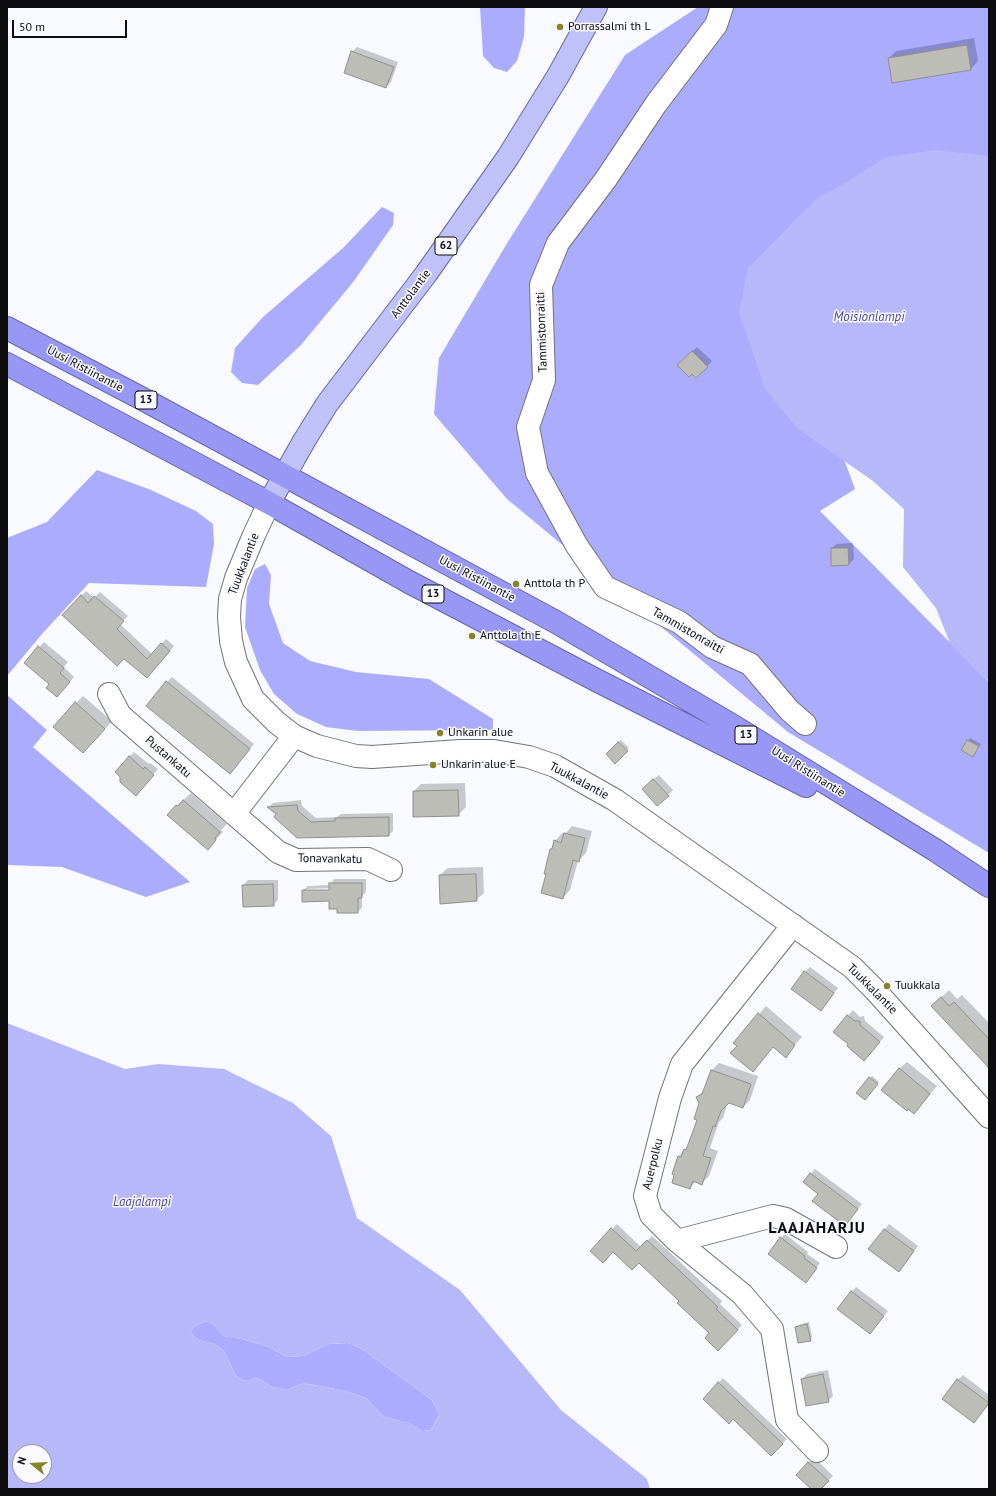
<!DOCTYPE html>
<html>
<head>
<meta charset="utf-8">
<style>
	body { margin:0 }
	#map { position:relative; width:996px; height:1496px; overflow:hidden; background:#f9faff; font-family:"PT Sans",sans-serif }
	canvas { display:block }
	.frame { position:absolute; inset:0; border:8px solid #0d0d0f; pointer-events:none }
	.north { position:absolute; left:12px; top:1444px; width:40px; height:40px; box-sizing:border-box; background:#f9faff; border:1px solid #9b9b9f; border-radius:50%; rotate:288deg; font-size:11px; font-weight:700; line-height:16px; text-align:center; color:#0d0d0f }
	.north::after { content:''; display:block; margin:auto; width:14px; height:18px; background:#87832b; clip-path:polygon(50% 0,100% 100%,50% 72%,0 100%) }
	.scale { position:absolute; left:12px; top:20px; width:115px; height:18px; box-sizing:border-box; border:2px solid #0d0d0f; border-top:0; padding-left:5px; font-size:12px; line-height:14px; white-space:nowrap; color:#0d0d0f; -webkit-text-stroke:3px #f9faff; paint-order:stroke }
</style>
</head>
<body>
<div id="map">
<canvas width="996" height="1496"></canvas>
<div class="frame"></div>
<div class="north">N</div>
<div class="scale">50 m</div>
</div>
<script>
const context = document.querySelector('canvas').getContext('2d');
context.lineJoin = 'round';
function fillPath(path, color) {
  context.fillStyle = color;
  context.fill(path, 'evenodd');
}
function poly(rows) {
  const path = new Path2D();
  for (const r of rows) {
    path.moveTo(r[0], r[1]);
    for (let i = 2; i < r.length; i += 2) path.lineTo(r[i], r[i + 1]);
  }
  return path;
}
function strokePath(path, color, width, dash) {
  context.strokeStyle = color;
  context.lineWidth = width;
  context.lineCap = dash ? 'butt' : 'round';
  context.setLineDash(dash || []);
  context.stroke(path);
}
function drawText(font, color, halo, rows, align = 'center') {
  context.font = font + ' "PT Sans",sans-serif';
  context.lineWidth = 3;
  context.setLineDash([]);
  context.textBaseline = 'middle';
  context.strokeStyle = halo;
  context.fillStyle = color;
  for (const [text, x, y, turn = 0] of rows) {
    context.save();
    context.translate(x, y);
    context.rotate((+turn || 0) * Math.PI / 180);
    context.textAlign = isNaN(turn) ? turn : align;
    if (halo) context.strokeText(text, 0, 0);
    context.fillText(text, 0, 0);
    context.restore();
  }
}
fillPath(poly([
	[480,7,525,7,524,37,517,61,507,72,494,68,483,56],
	[698,7,989,7,989,167,841,451,855,489,820,511,989,682,989,853,788,732,507,499,434,414,439,358,506,245,625,55],
	[382,207,394,213,393,225,354,281,301,345,258,385,242,383,231,372,235,348,263,317,343,248],
	[97,470,151,490,196,511,213,524,214,544,206,587,89,583,42,634,7,676,7,538,47,522],
	[265,564,271,575,269,604,283,643,310,661,356,672,429,679,493,719,493,730,358,731,326,727,297,714,274,694,260,670,245,627,247,588,255,569],
	[7,695,47,730,33,747,190,882,146,897,62,867,7,865],
	[207,1321,215,1326,223,1336,242,1339,269,1347,287,1357,303,1356,329,1344,348,1343,362,1349,432,1400,439,1415,431,1430,422,1431,409,1423,384,1417,366,1398,346,1391,303,1383,287,1390,272,1387,258,1378,245,1381,236,1376,225,1352,215,1344,198,1340,190,1332,195,1326]
]), '#abacfd');
fillPath(poly([
	[936,150,989,156,989,682,950,643,936,608,903,567,904,509,873,481,798,429,765,389,739,312,748,268,815,200,853,178,886,157],
	[7,1023,125,1069,158,1064,224,1069,293,1103,331,1136,357,1218,460,1290,561,1410,647,1479,650,1489,7,1489],
	[207,1321,215,1326,222,1336,242,1339,269,1347,287,1357,303,1356,329,1344,348,1343,362,1349,432,1400,439,1416,431,1430,422,1431,409,1423,384,1417,366,1398,346,1391,303,1383,287,1390,272,1387,258,1378,245,1381,236,1376,225,1352,215,1344,198,1340,190,1332,195,1326],
	[20,1452,44,1452,44,1476,20,1476]
]), '#b6b8f9');
fillPath(poly([
	[974,38,978,61,971,69,889,58,896,51],
	[357,47,398,62,391,82,386,87,352,52],
	[697,347,712,361,696,377,692,373,678,365],
	[853,543,854,559,849,564,832,548,836,544],
	[86,591,94,598,100,592,128,616,120,624,152,654,166,639,174,646,152,672,124,657,64,614],
	[44,642,68,662,64,667,74,677,62,691,50,684,25,663],
	[172,677,254,744,235,768,167,682],
	[83,696,112,721,91,745,76,703],
	[970,738,981,744,973,756,962,750],
	[621,740,629,748,615,762,607,754],
	[134,752,149,764,150,763,158,769,140,789,129,757],
	[659,775,673,790,668,795,648,784],
	[465,783,466,807,458,815,414,791,421,784],
	[191,793,227,824,221,830,223,832,208,848,177,806],
	[301,800,302,806,316,818,337,817,341,814,393,813,393,831,389,835,298,837,269,807,273,803],
	[572,826,592,831,586,853,578,861,570,890,563,898,547,873,551,849,555,841,562,833,565,834],
	[483,867,484,893,476,900,440,875,448,868],
	[334,879,366,879,366,892,362,896,362,907,358,912,338,908,330,900,303,890,308,886,330,885],
	[334,888,334,890,306,891,306,889],
	[248,880,278,880,278,900,273,905,243,885],
	[810,967,838,988,821,1010,805,972],
	[949,990,957,999,962,995,989,1023,989,1069,986,1066,987,1064,932,1006],
	[766,1006,802,1037,785,1056,773,1046,760,1063,735,1043],
	[853,1010,860,1017,864,1016,865,1021,884,1037,869,1054,849,1044,834,1032],
	[907,1062,937,1086,914,1113,899,1069],
	[719,1063,758,1076,750,1100,743,1107,728,1102,723,1118,719,1122,710,1148,718,1151,709,1176,702,1183,696,1181,690,1188,679,1156,689,1145,698,1119,700,1103,697,1097,705,1090,712,1070],
	[872,1076,879,1082,867,1097,870,1078],
	[815,1169,862,1204,845,1225,819,1193,811,1174],
	[617,1224,641,1247,652,1236,722,1301,720,1304,742,1325,718,1350,711,1333,680,1301,639,1262,613,1250,591,1251],
	[889,1224,918,1246,903,1266,870,1249],
	[785,1234,808,1252,807,1254,820,1263,806,1282,781,1238],
	[856,1287,888,1311,870,1333,851,1292],
	[809,1322,812,1337,810,1340,796,1327,798,1325],
	[828,1370,833,1396,828,1401,802,1379,807,1374],
	[963,1375,989,1395,989,1404,974,1422,958,1380],
	[723,1378,787,1439,771,1455,733,1418,704,1399],
	[814,1457,833,1476,820,1489,812,1489,797,1475]
]), '#0003');
const building = poly([
	[967,45,971,70,892,83,888,58,967,45],
	[351,51,394,67,386,88,344,73,351,51],
	[692,351,708,367,696,378,692,374,689,377,677,365,692,351],
	[831,548,848,548,849,565,831,566,831,548],
	[81,595,88,603,94,596,124,621,117,629,147,659,161,643,170,651,147,678,124,659,117,666,62,615,81,595],
	[38,646,64,668,60,673,70,682,57,697,46,688,49,684,24,663,38,646],
	[166,681,250,749,230,774,146,706,166,681],
	[75,702,105,729,83,753,53,727,75,702],
	[967,740,979,746,973,757,961,750,967,740],
	[618,742,628,751,615,764,606,754,618,742],
	[129,756,143,769,145,767,154,775,136,796,120,782,120,777,115,772,129,756],
	[653,779,669,796,657,806,642,789,653,779],
	[458,790,459,816,413,817,413,791,458,790],
	[183,800,220,832,215,838,216,840,208,850,167,815,176,805,178,806,183,800],
	[297,805,298,811,311,822,335,821,335,818,389,817,389,836,297,838,274,817,276,814,267,807,297,805],
	[564,833,585,838,579,862,573,860,563,899,541,893,546,874,544,874,550,849,552,849,554,840,561,843,564,833],
	[476,874,477,901,440,904,439,875,476,874],
	[329,883,362,883,362,898,358,898,358,913,337,913,337,909,329,909,329,901,302,902,302,890,329,890,329,883],
	[273,884,274,906,243,907,242,885,273,884],
	[804,971,834,993,821,1011,791,989,804,971],
	[941,997,949,1006,954,1002,989,1039,989,1068,931,1006,941,997],
	[758,1013,795,1045,786,1058,773,1047,753,1072,730,1053,737,1046,733,1043,758,1013],
	[847,1015,855,1021,860,1021,860,1025,880,1042,864,1061,847,1046,848,1044,833,1032,847,1015],
	[899,1068,930,1094,914,1114,908,1109,907,1111,881,1090,899,1068],
	[711,1070,751,1084,743,1108,729,1103,721,1111,715,1127,713,1126,703,1156,711,1158,702,1185,693,1181,690,1189,672,1183,674,1175,672,1174,678,1156,681,1157,684,1149,686,1150,697,1120,694,1119,699,1103,696,1097,702,1094,711,1070],
	[869,1077,878,1084,865,1100,856,1093,869,1077],
	[810,1173,858,1209,845,1226,812,1201,818,1194,803,1182,810,1173],
	[611,1228,636,1251,647,1240,718,1307,716,1309,738,1330,718,1351,705,1338,709,1333,677,1303,679,1301,639,1263,632,1270,613,1252,603,1263,590,1251,611,1228],
	[884,1229,914,1251,899,1272,868,1249,884,1229],
	[780,1237,805,1256,804,1258,817,1268,806,1283,768,1254,780,1237],
	[851,1291,884,1316,870,1334,837,1309,851,1291],
	[807,1324,811,1341,798,1343,795,1327,807,1324],
	[823,1374,829,1402,806,1406,801,1379,823,1374],
	[957,1379,989,1403,974,1423,942,1399,957,1379],
	[718,1382,783,1444,771,1456,733,1419,729,1424,703,1399,718,1382],
	[808,1462,829,1481,821,1489,811,1489,796,1475,808,1462]
]);
fillPath(building, '#bdbdb8');
strokePath(building, '#90908b', 1);
const minor = poly([
	[722,7,716,25,656,104,606,179,558,243,541,285,544,380,528,427,537,473,577,546,605,587,679,622,712,647,750,664,789,710,805,724],
	[269,503,254,535,236,578,230,599,229,617,231,641,236,662,253,699,276,722,294,736,317,746,356,756,372,757,460,751,494,751,529,757,555,766,615,800,852,967,874,989,989,1117],
	[109,694,120,715,278,852,296,860,368,859,391,870],
	[234,814,294,736],
	[793,925,682,1064,670,1098,645,1196,651,1215,677,1241,742,1294,772,1329,787,1420,817,1451],
	[677,1241,773,1216,786,1219,836,1247]
]);
const major = poly([
	[269,503,304,441,327,404,426,274,508,157,558,76,596,7]
]);
const highway = poly([
	[7,328,139,397,556,622,730,724,935,850,989,886],
	[7,364,269,503,409,582,598,681,806,786]
]);
strokePath(minor, '#727377', 24);
strokePath(major, '#6767a4', 24);
strokePath(highway, '#6767a4', 24);
strokePath(minor, '#fff', 22);
strokePath(major, '#c1c1f9', 22);
strokePath(highway, '#9897f5', 22);
for (const [x, y, r, color] of [
	[560,27,4,"#87832b"],
	[516,584,4,"#87832b"],
	[472,636,4,"#87832b"],
	[440,733,4,"#87832b"],
	[433,765,4,"#87832b"],
	[887,986,4,"#87832b"]
]) {
  const dot = new Path2D();
  dot.arc(x, y, r, 0, 2 * Math.PI);
  context.fillStyle = color;
  context.fill(dot);
  strokePath(dot, '#f9faff', 1.5);
}
for (const [x, y, w] of [
	[446,246,22],
	[146,400,22],
	[433,594,22],
	[746,735,22]
]) {
  const box = new Path2D();
  box.roundRect(x - w / 2, y - 9, w, 18, 3);
  context.fillStyle = '#f9faff';
  context.fill(box);
  strokePath(box, '#0d0d0f', 1);
}
drawText('bold 11px', '#0d0d0f', null, [
	["62",446,246],
	["13",146,400],
	["13",433,594],
	["13",746,735]
]);
drawText('12px', '#0d0d0f', '#f9faff', [
	["Porrassalmi th L",568,27],
	["Anttola th P",524,584],
	["Anttola th E",480,636],
	["Unkarin alue",448,733],
	["Unkarin alue E",441,765],
	["Tuukkala",895,986]
], 'left');
drawText('12px', '#0d0d0f', '#f9faff', [
	["Anttolantie",411,294,-53],
	["Tammistonraitti",542,332,-92],
	["Uusi Ristiinantie",85,369,28],
	["Tuukkalantie",244,564,-69],
	["Uusi Ristiinantie",477,579,28],
	["Tammistonraitti",688,631,30],
	["Pustankatu",168,757,41],
	["Uusi Ristiinantie",808,772,32],
	["Tuukkalantie",579,781,28],
	["Tonavankatu",330,859,1],
	["Tuukkalantie",872,989,45],
	["Auerpolku",653,1164,-76]
]);
drawText('italic 13px', '#4d46a2', '#f9faff', [
	["Moisionlampi",869,317],
	["Laajalampi",142,1202]
]);
context.letterSpacing = '1px';
drawText('bold 16px', '#0d0d0f', '#f9faff', [
	["LAAJAHARJU",817,1228]
]);
context.letterSpacing = '0px';
</script>
</body>
</html>
